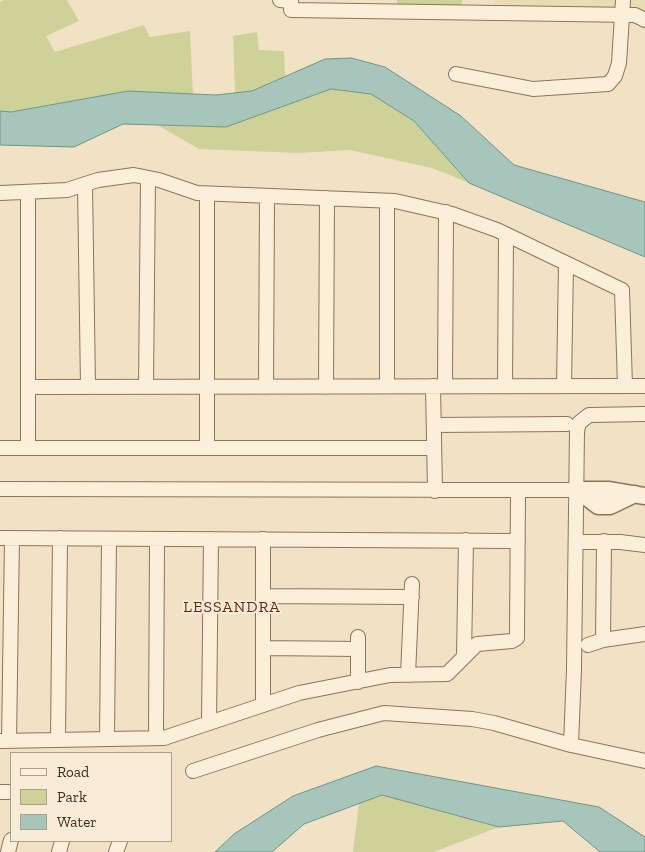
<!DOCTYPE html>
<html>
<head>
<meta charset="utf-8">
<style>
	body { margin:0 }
	#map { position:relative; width:645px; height:852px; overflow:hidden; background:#f2e2c5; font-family:"Zilla Slab",serif }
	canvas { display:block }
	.legend { position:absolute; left:10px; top:752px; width:162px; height:90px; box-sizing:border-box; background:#f9ecd6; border:1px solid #ae9f8c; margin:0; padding:6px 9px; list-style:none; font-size:15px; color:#3e2c1e }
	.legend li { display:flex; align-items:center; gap:10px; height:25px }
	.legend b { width:25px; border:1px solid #ae9f8c }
</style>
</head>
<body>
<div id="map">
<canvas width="645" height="852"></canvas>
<ul class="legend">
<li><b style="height:6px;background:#fcefda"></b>Road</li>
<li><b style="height:14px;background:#ced298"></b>Park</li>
<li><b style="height:14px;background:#a7c5ba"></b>Water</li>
</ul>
</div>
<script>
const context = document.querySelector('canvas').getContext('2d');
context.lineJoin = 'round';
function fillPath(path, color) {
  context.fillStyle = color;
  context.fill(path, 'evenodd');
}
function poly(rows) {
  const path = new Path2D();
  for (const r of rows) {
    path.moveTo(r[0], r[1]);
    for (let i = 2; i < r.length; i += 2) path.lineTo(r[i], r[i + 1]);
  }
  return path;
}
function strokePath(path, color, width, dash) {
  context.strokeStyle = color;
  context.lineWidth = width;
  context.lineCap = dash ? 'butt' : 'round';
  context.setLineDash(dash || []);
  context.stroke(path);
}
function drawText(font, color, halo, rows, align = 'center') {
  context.font = font + ' "Zilla Slab",serif';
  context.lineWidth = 4;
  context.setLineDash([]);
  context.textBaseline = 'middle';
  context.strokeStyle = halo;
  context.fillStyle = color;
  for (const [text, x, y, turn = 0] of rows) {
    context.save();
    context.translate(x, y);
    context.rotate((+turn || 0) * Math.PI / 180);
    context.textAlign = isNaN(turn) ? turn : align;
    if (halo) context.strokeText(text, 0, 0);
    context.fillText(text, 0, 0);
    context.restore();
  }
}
fillPath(poly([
	[495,0,645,0,645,15,495,11]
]), '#e8dcb2');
fillPath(poly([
	[4,0,67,0,79,21,46,36,55,52,144,25,150,37,190,31,193,94,128,91,11,112,0,111,0,2],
	[397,0,462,0,462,10,397,9],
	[257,32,259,50,284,51,285,76,252,91,235,93,233,36],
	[331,89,371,94,414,121,469,183,432,168,350,150,298,153,199,149,159,126,226,127],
	[382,795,499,827,434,852,353,852,359,803]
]), '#ced298');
const water = poly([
	[351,58,385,67,461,116,514,165,645,202,645,257,469,183,414,121,371,94,331,89,226,127,123,124,74,147,0,145,0,111,11,112,128,91,216,95,252,91,325,59,351,58],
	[376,766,599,807,645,837,645,852,600,852,563,821,499,827,382,795,304,824,272,852,215,852,234,834,293,796,376,766]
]);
fillPath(water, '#a7c5ba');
strokePath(water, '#6d9588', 1);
const minor = poly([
	[280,0,291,1,291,10,635,15,645,20],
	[456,74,533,89,608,84,615,76,619,63,623,0],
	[85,184,88,387],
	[0,193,67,190,98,180,134,175,159,180,197,193,395,201,452,214,497,230,622,290,625,386],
	[28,193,28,447],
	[207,194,207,447],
	[387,201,387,386],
	[433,386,435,491],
	[445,386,446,212],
	[505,386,506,235],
	[564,386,566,264],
	[28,387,645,386],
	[146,387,148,178],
	[266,387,267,196],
	[326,387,327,198],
	[434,425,567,424],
	[0,448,434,448],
	[0,489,577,490],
	[0,538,518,541],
	[263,539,263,705],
	[579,542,620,542,645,545],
	[263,596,412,597],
	[603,640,604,541],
	[588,645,603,640,645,634],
	[263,648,358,649],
	[464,657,466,540],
	[408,675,412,584],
	[358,682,358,637],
	[209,723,211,539],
	[156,738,157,539],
	[107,739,109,539],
	[58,740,60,538],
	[0,741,164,738,299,693,390,675,447,674,477,644,512,641,517,638,518,490],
	[9,741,12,538],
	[571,745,574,669,577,431,579,423,589,415,645,414],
	[193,771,318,730,384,713,472,719,494,723,571,745,645,761],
	[0,792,11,792],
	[8,852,11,840],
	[59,852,62,841],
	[116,852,120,841]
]);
const tertiary = poly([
	[577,490,608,490,645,496],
	[577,490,598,506,610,506,635,494]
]);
strokePath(minor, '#8f7259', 16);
strokePath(tertiary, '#8f7259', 19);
strokePath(minor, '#fcefda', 14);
strokePath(tertiary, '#fcefda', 16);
context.letterSpacing = '1px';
drawText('16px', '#6e261a', '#f9ecd6', [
	["LESSANDRA",232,607]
]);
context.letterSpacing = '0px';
</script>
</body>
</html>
